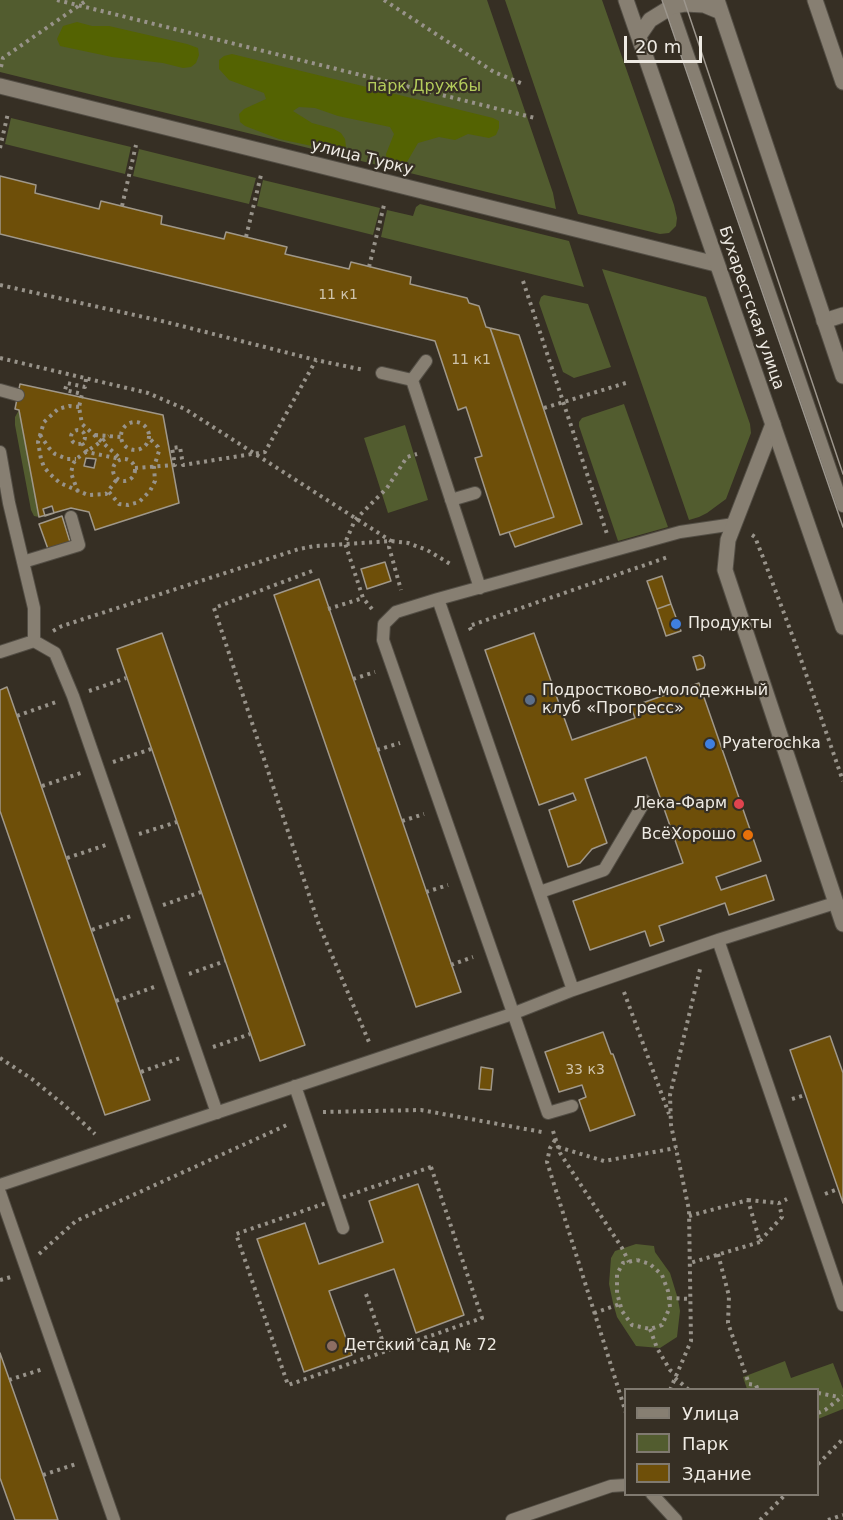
<!DOCTYPE html>
<html>
<head>
<meta charset="utf-8">
<style>
	body { margin:0 }
	#map { position:relative; width:843px; height:1520px; overflow:hidden; background:#362f24; font-family:"DejaVu Sans",sans-serif }
	canvas { display:block }
	.legend { position:absolute; left:624px; top:1388px; width:195px; height:108px; box-sizing:border-box; background:#362f24; border:2px solid #807a70; margin:0; padding:8px 10px; list-style:none; font-size:18px; color:#eeeae3 }
	.legend li { display:flex; align-items:center; gap:12px; height:30px }
	.legend b { width:30px; border:2px solid #807a70 }
	.scale { position:absolute; left:624px; top:36px; width:78px; height:27px; box-sizing:border-box; border:3px solid #eeeae3; border-top:0; padding-left:8px; font-size:18px; line-height:21px; white-space:nowrap; color:#eeeae3; -webkit-text-stroke:4px #362f24; paint-order:stroke }
</style>
</head>
<body>
<div id="map">
<canvas width="843" height="1520"></canvas>
<ul class="legend">
<li><b style="height:8px;background:#877f72"></b>Улица</li>
<li><b style="height:16px;background:#525c2f"></b>Парк</li>
<li><b style="height:16px;background:#6e4f09"></b>Здание</li>
</ul>
<div class="scale">20 m</div>
</div>
<script>
const context = document.querySelector('canvas').getContext('2d');
context.lineJoin = 'round';
function fillPath(path, color) {
  context.fillStyle = color;
  context.fill(path, 'evenodd');
}
function poly(rows) {
  const path = new Path2D();
  for (const r of rows) {
    if (r.length === 3) {
      path.moveTo(r[0] + r[2], r[1]);
      path.arc(r[0], r[1], r[2], 0, 2 * Math.PI);
      continue;
    }
    path.moveTo(r[0], r[1]);
    for (let i = 2; i < r.length; i += 2) path.lineTo(r[i], r[i + 1]);
  }
  return path;
}
function strokePath(path, color, width, dash) {
  context.strokeStyle = color;
  context.lineWidth = width;
  context.lineCap = dash ? 'butt' : 'round';
  context.setLineDash(dash || []);
  context.stroke(path);
}
function drawText(font, color, halo, rows, align = 'center') {
  context.font = font + ' "DejaVu Sans",sans-serif';
  context.lineWidth = 4.5;
  context.setLineDash([]);
  context.textBaseline = 'middle';
  context.strokeStyle = halo;
  context.fillStyle = color;
  for (const [text, x, y, turn = 0] of rows) {
    context.save();
    context.translate(x, y);
    context.rotate((+turn || 0) * Math.PI / 180);
    context.textAlign = isNaN(turn) ? turn : align;
    if (halo) context.strokeText(text, 0, 0);
    context.fillText(text, 0, 0);
    context.restore();
  }
}
fillPath(poly([
	[0,0,487,0,553,193,556,209,0,72],
	[505,0,602,0,674,205,677,218,676,226,669,233,660,234,578,214],
	[11,118,131,147,125,174,5,144],
	[139,149,256,178,249,204,133,176],
	[263,180,380,208,373,235,257,206],
	[420,204,569,241,584,287,381,237,387,210,413,216,416,207],
	[602,269,706,297,750,424,751,433,726,499,707,513,699,517,689,520],
	[544,295,588,304,611,367,574,378,563,372,539,303,541,297],
	[624,404,668,527,618,541,579,426,579,422,582,418],
	[19,410,39,517,34,516,31,510,15,425,15,417],
	[405,425,428,500,388,513,364,438],
	[636,1244,654,1246,655,1252,670,1273,678,1299,680,1311,677,1337,660,1348,636,1346,617,1317,613,1303,609,1284,611,1258,615,1251],
	[785,1361,791,1378,833,1363,843,1389,843,1409,818,1419,818,1390,747,1389,743,1377]
]), '#525c2f');
fillPath(poly([
	[77,22,92,26,109,26,187,44,198,48,199,55,196,63,191,67,183,68,163,63,112,57,60,46,57,39,63,26],
	[232,54,493,118,499,121,499,128,496,135,489,138,468,134,455,140,439,137,418,143,407,162,401,167,393,165,387,162,386,154,394,134,390,127,338,116,315,108,299,107,293,111,312,123,334,129,341,133,345,139,346,147,340,152,279,139,245,126,240,122,239,114,244,109,266,99,264,93,229,80,219,69,219,60,224,56]
]), '#546302');
const building = poly([
	[0,176,36,185,35,193,99,209,101,201,162,216,161,224,224,239,226,232,287,247,285,254,349,269,351,262,411,277,410,284,467,298,469,303,479,306,486,327,490,328,493,336,554,517,500,535,475,458,482,456,466,407,458,410,435,341,0,234,0,176],
	[490,328,519,335,582,524,515,547,509,532,554,517,490,328],
	[20,384,163,415,179,503,95,530,89,512,71,508,39,517,19,410,15,409,20,384],
	[86,458,96,459,94,468,84,466,86,458],
	[52,506,54,513,45,516,43,509,52,506],
	[62,516,70,542,48,549,39,524,62,516],
	[385,562,391,581,367,589,361,569,385,562],
	[662,576,671,604,657,609,647,581,662,576],
	[319,579,461,992,416,1007,274,595,319,579],
	[671,604,681,631,666,636,657,609,671,604],
	[162,633,305,1045,260,1061,117,649,162,633],
	[534,633,572,740,635,718,631,707,699,683,761,861,716,877,721,890,766,875,774,900,729,915,725,903,659,926,664,941,650,946,645,931,590,950,573,901,683,863,646,757,585,779,607,843,592,849,580,863,568,867,549,810,576,800,573,793,539,805,485,650,534,633],
	[700,655,703,657,705,665,704,668,697,670,693,657,700,655],
	[7,687,150,1100,105,1115,0,811,0,690,7,687],
	[603,1032,611,1054,613,1054,635,1115,590,1131,579,1100,586,1097,582,1085,559,1092,545,1052,603,1032],
	[830,1036,843,1073,843,1203,790,1050,830,1036],
	[481,1067,493,1069,491,1090,479,1089,481,1067],
	[418,1184,464,1315,416,1333,394,1269,329,1291,352,1355,304,1372,257,1239,305,1223,319,1264,383,1242,369,1201,418,1184],
	[0,1353,43,1475,58,1520,15,1520,0,1478,0,1353]
]);
fillPath(building, '#6e4f09');
strokePath(building, '#a0988a', 1.5);
const service = poly([
	[669,0,843,506],
	[382,373,412,380,426,361],
	[412,380,480,588],
	[0,390,18,395],
	[0,452,9,503,34,608,34,641],
	[451,500,475,493],
	[23,562,79,545,71,517],
	[438,599,573,990],
	[0,652,34,641,55,653,73,696,217,1113],
	[540,892,604,870,645,801],
	[718,940,843,1305],
	[295,1086,343,1228],
	[572,1106,548,1113,383,640,384,624,396,612,438,599,680,532,734,524],
	[0,1185,512,1014,573,990,718,940,835,903],
	[0,1193,114,1520],
	[652,1494,676,1520],
	[512,1520,611,1486,626,1485]
]);
const minor = poly([
	[815,0,843,82],
	[0,86,716,264],
	[824,321,843,315],
	[773,424,728,540,725,570,843,924]
]);
const secondary = poly([
	[626,0,843,627],
	[717,0,843,376],
	[639,36,650,20,671,7,685,4,704,5,721,12]
]);
strokePath(service, '#534e45', 14);
strokePath(minor, '#534e45', 17);
strokePath(secondary, '#534e45', 17);
strokePath(poly([
	[57,0,535,118],
	[384,0,494,72,523,84],
	[1,67,3,58,87,0],
	[0,148,8,113],
	[122,206,136,145],
	[246,237,261,175],
	[369,267,384,205],
	[523,281,607,534],
	[0,285,166,322,316,360,364,370],
	[0,358,148,393,185,409,391,541,389,547,401,590],
	[86,379,85,387,67,383,65,390,82,394,79,407,82,424,121,459],
	[79,407,69,406,58,409,44,422,38,442,41,459,44,467,49,473,60,483,88,495,106,494,117,479],
	[544,408,629,382],
	[135,436,14],
	[78,437,7],
	[40,435,49,448,55,454,67,459,76,459],
	[95,435,121,437],
	[82,443,87,452,120,459],
	[124,470,11],
	[135,468,175,465,172,448,180,447,183,465,265,452,316,360],
	[78,492,71,473,73,464,76,459,109,436],
	[109,492,119,504,128,505,139,502,150,491,155,481,154,467,159,451,158,447,149,438],
	[752,535,755,537,764,560,797,648,843,781],
	[312,571,214,608,319,925,369,1042],
	[328,609,363,598],
	[372,609,363,598,345,543,355,520,387,488,407,457,417,454],
	[471,630,469,626,668,557],
	[53,631,62,626,299,549,315,546,391,541,408,543,427,550,452,565],
	[353,679,375,672],
	[89,691,126,678],
	[17,716,56,702],
	[377,750,400,743],
	[113,762,151,749],
	[42,786,81,773],
	[402,821,424,814],
	[139,834,177,822],
	[67,858,106,845],
	[426,892,448,885],
	[163,905,201,892],
	[92,930,131,916],
	[451,965,473,957],
	[189,974,225,961],
	[624,992,669,1114],
	[116,1001,154,987],
	[213,1047,250,1034],
	[0,1058,32,1079,64,1105,95,1134],
	[141,1072,180,1058],
	[792,1099,805,1095],
	[323,1112,421,1110,542,1132],
	[553,1131,560,1153,622,1248,629,1262],
	[555,1140,550,1148,547,1162,626,1413],
	[558,1147,604,1161,676,1148],
	[431,1167,482,1318,288,1385,236,1234,431,1167],
	[825,1194,838,1189],
	[748,1200,779,1203,787,1199],
	[689,1216,748,1200,760,1242,690,1263],
	[760,1241,782,1217,779,1203],
	[39,1254,76,1221,289,1124],
	[718,1254,729,1296,728,1323,749,1384,756,1385,758,1390],
	[637,1260,650,1264,662,1275,668,1291,670,1307,662,1325,650,1329,632,1325,622,1311,617,1293,617,1274,623,1263,637,1260],
	[0,1280,11,1277],
	[366,1294,386,1351],
	[669,1298,691,1299],
	[594,1313,620,1304],
	[650,1329,657,1348,670,1370,676,1375],
	[675,1378,689,1390],
	[9,1380,43,1369],
	[670,1390,691,1341,689,1210,671,1125,670,1095,701,965],
	[796,1390,800,1390],
	[818,1393,839,1397],
	[818,1413,825,1410,843,1396],
	[818,1464,843,1439],
	[43,1475,76,1464],
	[760,1520,786,1494],
	[828,1520,843,1515]
]), '#98938a', 4, [3, 4.5]);
strokePath(service, '#877f72', 12);
strokePath(minor, '#877f72', 15);
strokePath(secondary, '#877f72', 15);
strokePath(poly([
	[662,0,843,527],
	[684,0,843,474]
]), '#9c968d', 1.5);
for (const [x, y, r, color] of [
	[676,624,6,"#3f7fe0"],
	[530,700,6,"#5c6f8a"],
	[710,744,6,"#3f7fe0"],
	[739,804,6,"#e0444e"],
	[748,835,6,"#e8710a"],
	[332,1346,6,"#8d6e63"]
]) {
  const dot = new Path2D();
  dot.arc(x, y, r, 0, 2 * Math.PI);
  context.fillStyle = color;
  context.fill(dot);
  strokePath(dot, '#362f24', 2);
}
drawText('14px', '#cec3ac', null, [
	["11 к1",338,295],
	["11 к1",471,360],
	["33 к3",585,1070]
]);
drawText('16px', '#b3cb5b', '#362f24', [
	["парк Дружбы",424,87]
]);
drawText('16px', '#eeeae3', '#362f24', [
	["улица Турку",362,158,14],
	["Бухарестская улица",751,308,71]
]);
drawText('16px', '#eeeae3', '#362f24', [
	["Продукты",688,624],
	["Подростково-молодежный",542,691],
	["клуб «Прогресс»",542,709],
	["Pyaterochka",722,744],
	["Лека-Фарм",727,804,"right"],
	["ВсёХорошо",736,835,"right"],
	["Детский сад № 72",344,1346]
], 'left');
</script>
</body>
</html>
